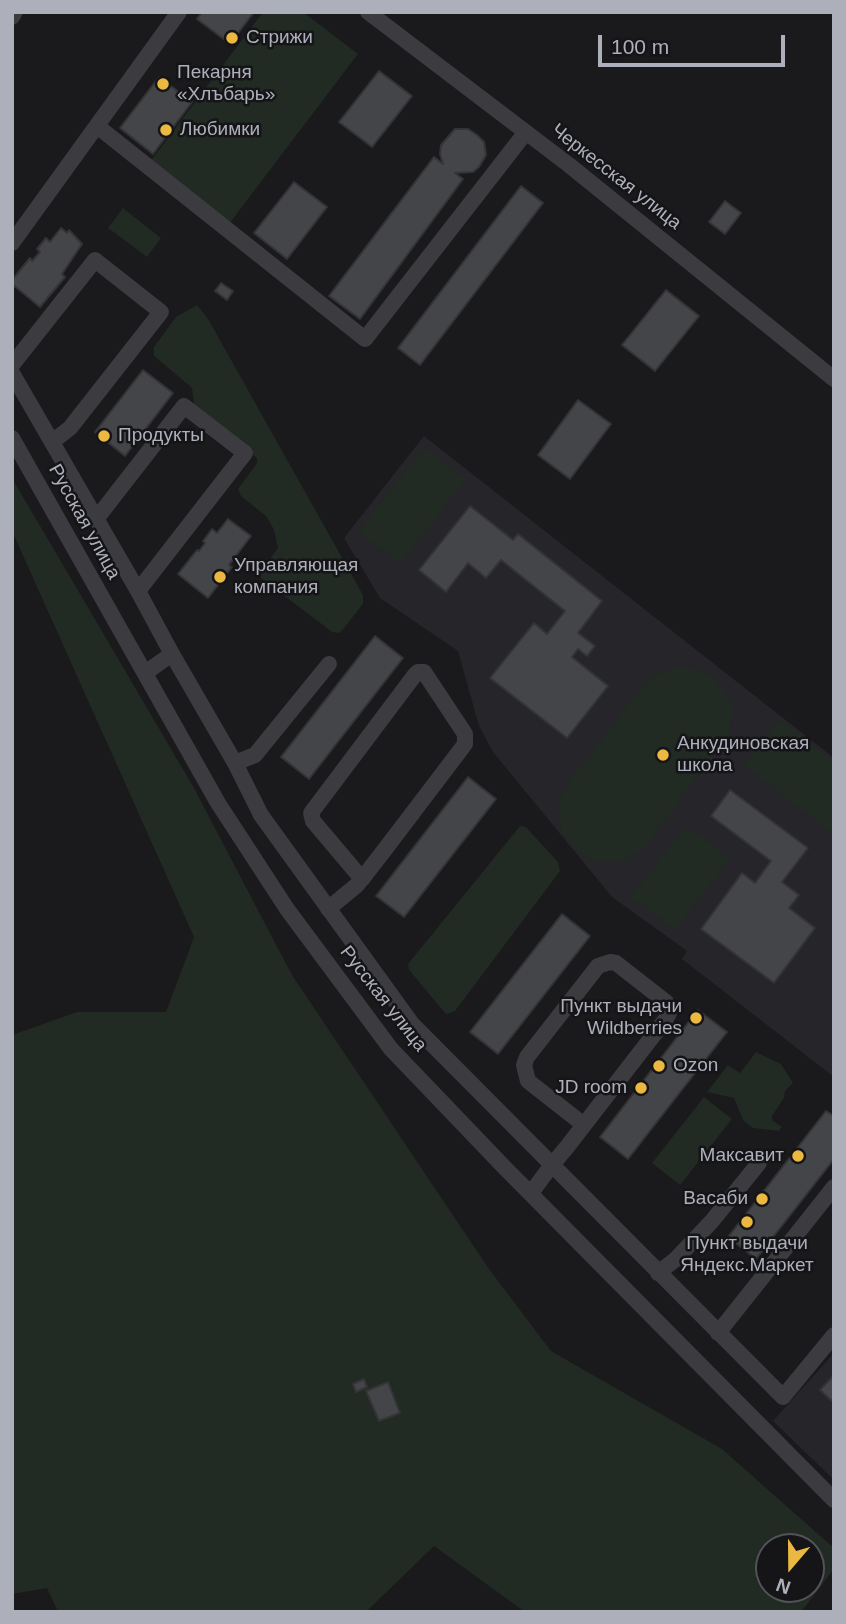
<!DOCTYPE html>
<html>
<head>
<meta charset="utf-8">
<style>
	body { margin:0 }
	#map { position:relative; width:846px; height:1624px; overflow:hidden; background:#1a191c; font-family:Helvetica,sans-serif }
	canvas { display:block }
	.frame { position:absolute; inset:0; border:14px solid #adb0bb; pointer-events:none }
	.north { position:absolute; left:755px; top:1533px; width:70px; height:70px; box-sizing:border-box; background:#151417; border:2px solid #525259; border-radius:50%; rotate:200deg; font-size:19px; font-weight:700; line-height:28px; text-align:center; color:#adb0bb }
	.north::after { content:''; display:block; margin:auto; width:24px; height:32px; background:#ebb942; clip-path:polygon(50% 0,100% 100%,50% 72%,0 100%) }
	.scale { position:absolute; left:598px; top:35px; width:187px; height:32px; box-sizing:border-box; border:4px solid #adb0bb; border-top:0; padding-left:9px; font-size:21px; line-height:24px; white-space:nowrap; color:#adb0bb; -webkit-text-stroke:5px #151417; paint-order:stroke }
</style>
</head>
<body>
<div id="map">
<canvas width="846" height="1624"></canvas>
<div class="frame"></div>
<div class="north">N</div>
<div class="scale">100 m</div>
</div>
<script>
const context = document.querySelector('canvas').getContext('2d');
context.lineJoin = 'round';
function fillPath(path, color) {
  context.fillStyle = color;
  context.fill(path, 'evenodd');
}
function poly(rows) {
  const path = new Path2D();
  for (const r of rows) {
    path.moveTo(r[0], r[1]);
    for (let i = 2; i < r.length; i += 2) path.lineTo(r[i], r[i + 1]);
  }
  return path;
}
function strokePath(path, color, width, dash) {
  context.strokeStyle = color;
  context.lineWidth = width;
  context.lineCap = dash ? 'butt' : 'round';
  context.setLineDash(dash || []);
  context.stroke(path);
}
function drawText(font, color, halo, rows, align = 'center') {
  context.font = font + ' Helvetica,sans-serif';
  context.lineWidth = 5;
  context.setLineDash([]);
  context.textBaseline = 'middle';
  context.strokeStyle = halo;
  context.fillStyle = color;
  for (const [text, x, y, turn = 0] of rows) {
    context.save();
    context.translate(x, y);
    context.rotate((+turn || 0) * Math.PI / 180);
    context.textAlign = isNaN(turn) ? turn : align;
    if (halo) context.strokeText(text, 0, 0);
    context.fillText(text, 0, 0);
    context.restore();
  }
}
fillPath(poly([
	[424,436,834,758,834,1077,682,959,687,951,612,897,493,752,479,726,458,651,380,598,344,538],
	[834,1353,834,1480,773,1421]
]), '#262529');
fillPath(poly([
	[263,12,303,12,358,54,229,224,149,163],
	[123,208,161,238,147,257,108,228],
	[197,305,207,317,363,595,363,604,340,633,332,632,261,578,260,575,263,568,278,548,274,530,267,517,241,496,238,489,257,463,257,458,198,412,194,404,192,388,154,356,154,347,176,317],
	[424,447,466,479,400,564,359,531],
	[12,478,194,788,292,975,489,1269,551,1351,722,1449,834,1548,834,1569,801,1612,525,1612,434,1546,366,1612,58,1612,47,1588,12,1594,12,1035,77,1012,166,1012,194,937,12,531],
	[769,1547,811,1547,811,1589,769,1589],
	[681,665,715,677,734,710,728,735,646,846,625,861,594,861,574,848,563,834,558,820,559,799,569,782,649,678],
	[779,719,834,761,832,833,744,765],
	[686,825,730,858,675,930,631,897],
	[520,826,526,827,558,862,560,871,455,1011,446,1014,409,970,408,964],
	[756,1052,781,1064,793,1083,785,1091,784,1098,772,1116,772,1120,782,1127,779,1131,753,1128,743,1120,734,1098,707,1092,728,1065,740,1073],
	[704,1097,732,1119,680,1185,652,1163]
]), '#212a23');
const building = poly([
	[202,12,254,12,230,44,197,19,202,12],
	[379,71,412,96,372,147,339,122,379,71],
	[159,77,192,102,153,154,120,128,159,77],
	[455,129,468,129,477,135,484,142,486,155,479,167,473,172,455,173,463,179,360,319,329,296,434,157,443,164,440,154,441,145,455,129],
	[294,182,327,207,287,259,254,233,294,182],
	[521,186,543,203,420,365,398,348,521,186],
	[725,201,741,213,725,234,709,222,725,201],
	[61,228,67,233,69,230,82,244,62,274,65,277,40,307,12,284,12,280,30,258,32,261,40,252,37,249,46,238,50,242,61,228],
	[221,283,233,291,227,300,215,291,221,283],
	[666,290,699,316,655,371,622,345,666,290],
	[143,370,173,393,125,456,95,432,143,370],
	[578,400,611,424,570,479,538,455,578,400],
	[470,506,513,540,518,534,602,601,578,633,595,646,587,656,578,649,572,657,608,686,567,738,490,678,534,623,547,634,565,611,501,560,486,578,468,563,446,592,419,570,470,506],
	[228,519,251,536,229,565,232,567,208,598,178,574,197,550,199,551,205,543,203,541,212,529,217,533,228,519],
	[375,636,403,658,309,779,281,757,375,636],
	[468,777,496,799,404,917,376,896,468,777],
	[730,790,808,848,782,882,799,895,789,908,815,928,774,983,701,929,742,873,755,883,771,861,711,816,730,790],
	[562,914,590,936,498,1054,470,1032,562,914],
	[698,1010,727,1032,628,1159,600,1137,698,1010],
	[826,1111,834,1116,834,1159,756,1259,728,1237,826,1111],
	[834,1375,834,1403,820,1390,834,1375],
	[364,1379,367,1387,356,1392,353,1384,364,1379],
	[388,1382,400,1413,379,1421,366,1391,388,1382]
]);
fillPath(building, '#444549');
strokePath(building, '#343437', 2);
strokePath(poly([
	[368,12,569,165,834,379],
	[12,17,15,12],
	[97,126,365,339,526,132],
	[12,243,179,12],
	[12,365,95,260,161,312,70,428,52,442],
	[12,373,138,591,172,654,235,763,261,815,412,1024,783,1397,834,1335],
	[12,438,218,803,287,909,391,1049,505,1168,834,1500],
	[97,518,184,406,245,453,138,591],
	[145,673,172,654],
	[235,763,255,755,329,664],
	[328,909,357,885,362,879,386,848,465,744,465,734,424,672,418,672,414,676,311,813,313,821,362,879],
	[531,1193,551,1166,567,1147,584,1125,666,1019,669,1013,666,1002,616,963,610,962,598,966,527,1057,524,1065,528,1081,584,1125],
	[658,1273,676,1259,712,1221,759,1163],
	[718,1333,834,1187]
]), '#3b3b40', 16);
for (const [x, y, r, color] of [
	[232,38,7,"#ebb942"],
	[163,84,7,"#ebb942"],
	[166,130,7,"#ebb942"],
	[104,436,7,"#ebb942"],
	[220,577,7,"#ebb942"],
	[663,755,7,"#ebb942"],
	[696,1018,7,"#ebb942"],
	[659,1066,7,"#ebb942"],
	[641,1088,7,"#ebb942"],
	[798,1156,7,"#ebb942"],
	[762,1199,7,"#ebb942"],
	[747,1222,7,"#ebb942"]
]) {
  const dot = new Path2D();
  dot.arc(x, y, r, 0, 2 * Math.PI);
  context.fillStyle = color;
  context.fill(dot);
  strokePath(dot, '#151417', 2.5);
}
drawText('19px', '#adb0bb', '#151417', [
	["Стрижи",246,38],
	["Пекарня",177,73],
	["«Хлъбарь»",177,95],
	["Любимки",180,130],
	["Продукты",118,436],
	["Управляющая",234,566],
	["компания",234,588],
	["Анкудиновская",677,744],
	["школа",677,766],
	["Пункт выдачи",682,1007,"right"],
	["Wildberries",682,1029,"right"],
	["Ozon",673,1066],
	["JD room",627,1088,"right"],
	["Максавит",784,1156,"right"],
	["Васаби",748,1199,"right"],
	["Пункт выдачи",747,1244,"center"],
	["Яндекс.Маркет",747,1266,"center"]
], 'left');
drawText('19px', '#adb0bb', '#151417', [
	["Черкесская улица",616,177,38],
	["Русская улица",84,522,61],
	["Русская улица",383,999,52]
]);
</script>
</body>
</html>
